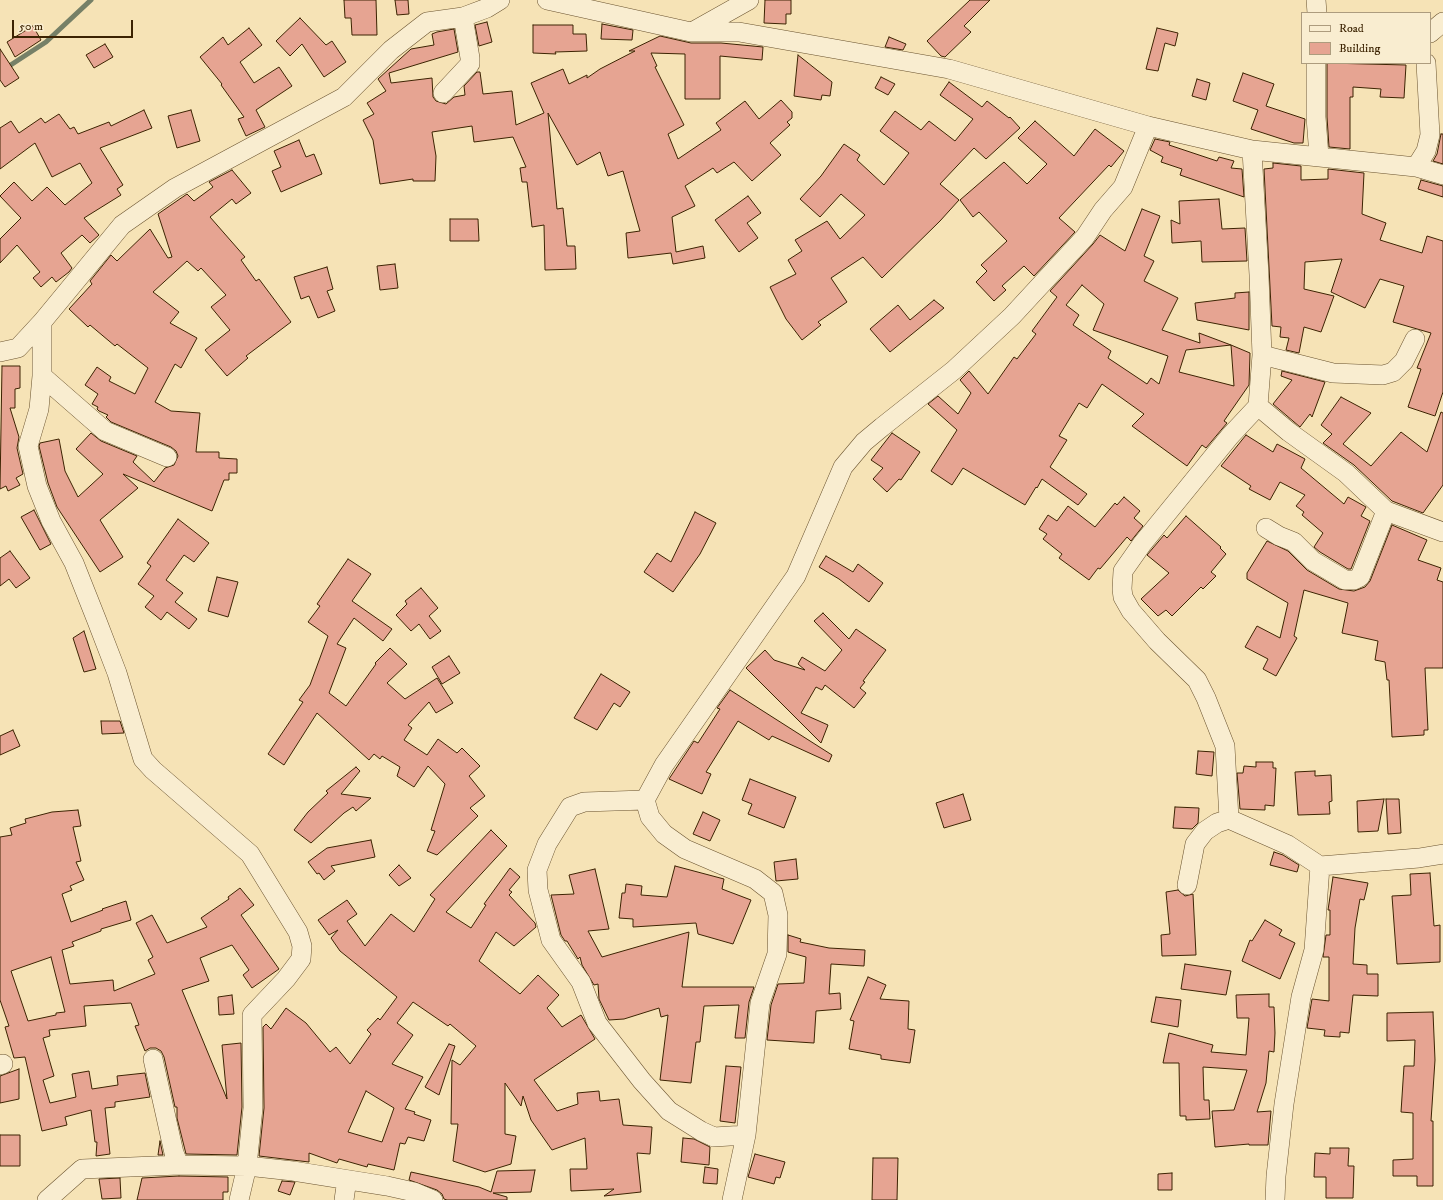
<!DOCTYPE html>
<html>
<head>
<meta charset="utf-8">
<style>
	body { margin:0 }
	#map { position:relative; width:1443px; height:1200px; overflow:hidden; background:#f6e3b6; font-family:"IM FELL DW Pica",serif }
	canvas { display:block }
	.legend { position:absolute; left:1301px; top:12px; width:130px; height:52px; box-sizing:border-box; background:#f9edd0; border:1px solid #ad9c7e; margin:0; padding:5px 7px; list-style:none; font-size:12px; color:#3c2302 }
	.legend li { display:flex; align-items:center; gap:8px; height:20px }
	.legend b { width:20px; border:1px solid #ad9c7e }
	.scale { position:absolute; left:12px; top:20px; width:121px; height:18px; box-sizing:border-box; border:2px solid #3c2302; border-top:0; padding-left:5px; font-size:12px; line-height:14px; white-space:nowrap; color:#3c2302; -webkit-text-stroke:3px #f9edd0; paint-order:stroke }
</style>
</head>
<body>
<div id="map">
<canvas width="1443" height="1200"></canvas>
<ul class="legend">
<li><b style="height:5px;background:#f9edd0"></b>Road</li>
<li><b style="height:11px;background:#e6a492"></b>Building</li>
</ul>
<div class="scale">50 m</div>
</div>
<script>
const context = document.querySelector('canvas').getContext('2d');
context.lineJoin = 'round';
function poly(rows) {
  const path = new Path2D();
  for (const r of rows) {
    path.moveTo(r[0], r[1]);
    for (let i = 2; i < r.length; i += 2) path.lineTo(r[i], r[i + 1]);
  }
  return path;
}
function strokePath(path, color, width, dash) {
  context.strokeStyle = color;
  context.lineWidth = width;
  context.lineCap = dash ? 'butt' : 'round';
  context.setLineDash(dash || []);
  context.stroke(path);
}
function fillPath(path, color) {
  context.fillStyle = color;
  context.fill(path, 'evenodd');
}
strokePath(poly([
	[0,72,46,42,91,0]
]), '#768067', 5);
const building = poly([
	[344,0,376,0,377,35,352,35,351,18,345,18,344,0],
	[395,0,408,0,409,14,397,15,395,0],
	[765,0,791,0,791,14,786,14,786,24,764,23,765,0],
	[970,0,990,0,964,26,971,32,945,57,941,56,927,41,970,0],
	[300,18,326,45,332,41,346,62,324,77,302,44,290,56,276,41,300,18],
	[487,22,492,42,479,46,475,25,487,22],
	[602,24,633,30,632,40,601,39,602,24],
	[533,25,573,25,573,34,586,34,587,51,555,52,556,54,533,53,533,25],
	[33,26,41,40,15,57,7,42,33,26],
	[249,28,262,45,240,62,254,83,279,67,292,86,256,110,265,127,246,136,238,119,244,117,221,85,222,84,200,57,223,37,228,45,249,28],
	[1157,28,1178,33,1175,46,1165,43,1158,71,1146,69,1157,28],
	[454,29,458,52,389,73,391,83,432,78,433,97,436,101,446,104,454,97,465,95,464,86,477,72,480,72,483,94,512,91,516,125,544,113,531,83,563,69,569,84,587,75,587,78,600,69,635,51,629,51,660,36,691,43,721,43,763,47,762,60,720,56,720,99,685,99,685,54,651,53,657,66,655,67,684,125,668,134,678,159,721,130,716,123,745,101,759,119,781,100,792,112,792,118,787,122,790,125,770,143,781,155,752,181,734,162,717,173,713,168,685,186,695,206,672,217,676,252,703,246,705,258,673,264,671,253,628,258,626,233,640,231,623,171,608,176,600,152,577,165,548,113,557,209,563,208,567,246,575,246,576,269,545,270,544,225,532,227,527,182,522,182,520,168,526,167,513,137,474,142,472,126,432,132,436,156,435,181,413,181,413,179,380,184,373,140,363,120,374,114,367,103,386,91,378,79,411,49,434,45,432,34,437,32,454,29],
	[889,37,906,44,903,50,885,47,889,37],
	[105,44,113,57,94,68,86,55,105,44],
	[0,49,19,78,5,87,0,80,0,49],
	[798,55,832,82,830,96,822,95,821,100,794,96,798,55],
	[1327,63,1406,65,1404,98,1380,97,1381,89,1353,87,1353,97,1350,97,1350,149,1329,147,1327,117,1327,63],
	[1243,73,1274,84,1266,106,1305,119,1303,143,1294,143,1251,129,1258,110,1233,101,1243,73],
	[881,77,895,84,888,95,875,88,881,77],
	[1197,79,1210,83,1206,100,1192,96,1197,79],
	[949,82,982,107,987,101,1009,118,1010,117,1020,128,986,159,974,148,940,184,959,200,940,221,882,278,863,257,831,278,847,302,818,322,821,325,802,340,786,319,770,287,796,274,788,260,802,251,795,240,827,221,840,239,865,215,841,194,820,217,800,199,821,176,844,144,860,155,857,160,884,185,909,153,880,131,895,111,921,130,929,121,955,141,973,119,940,95,949,82],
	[144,110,152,128,100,148,123,185,117,189,121,195,84,218,99,235,90,243,82,235,61,253,72,268,69,272,56,282,52,277,41,287,33,278,40,272,17,245,0,263,0,239,21,218,0,196,14,182,32,201,47,187,65,205,92,183,80,163,52,177,35,143,0,169,0,128,11,121,19,133,41,118,45,123,59,114,70,129,74,127,78,134,109,122,111,126,144,110],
	[191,110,200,141,177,148,168,116,191,110],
	[1035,121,1074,156,1095,129,1124,151,1111,167,1109,165,1059,218,1075,232,1034,276,1024,266,1002,286,1006,290,994,301,976,282,987,271,981,265,1007,241,979,212,973,217,960,200,1004,162,1027,184,1047,164,1018,138,1035,121],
	[1441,134,1443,134,1443,164,1433,161,1437,154,1441,134],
	[1155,139,1170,142,1169,145,1217,161,1219,157,1234,161,1231,168,1242,169,1244,197,1180,175,1182,169,1161,162,1163,157,1150,150,1155,139],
	[299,140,306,157,314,154,322,174,281,192,272,171,281,167,274,151,299,140],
	[1273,163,1301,166,1301,180,1328,179,1328,169,1364,173,1362,214,1386,223,1380,240,1422,253,1427,236,1443,241,1443,392,1435,416,1408,407,1421,369,1417,368,1431,333,1393,322,1404,286,1380,279,1365,308,1331,292,1342,259,1305,262,1304,289,1334,296,1321,332,1304,327,1299,353,1286,350,1289,338,1280,337,1281,327,1272,326,1264,169,1273,168,1273,163],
	[232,170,251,193,236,204,232,199,210,217,245,257,241,260,256,281,259,279,291,322,246,356,248,358,227,376,205,350,230,330,211,307,226,295,201,268,198,271,187,261,153,292,179,312,170,323,197,338,181,368,175,364,155,402,171,411,200,413,196,452,219,452,219,458,237,459,237,473,229,473,229,480,224,480,212,511,123,474,138,488,100,520,123,557,100,572,57,507,48,483,39,446,40,443,59,439,65,471,78,497,103,474,76,449,91,433,101,441,137,456,133,462,154,482,165,468,174,465,178,456,176,451,171,447,111,422,106,417,108,415,99,411,97,409,98,407,92,404,98,394,85,385,97,367,111,377,109,381,135,394,148,368,117,344,115,346,90,325,88,327,69,309,92,284,90,281,111,255,117,261,150,229,168,258,172,257,158,214,187,194,194,201,213,187,209,182,232,170],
	[1421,180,1443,186,1443,197,1418,189,1421,180],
	[748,196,761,213,747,223,758,238,739,252,715,220,748,196],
	[1219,199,1222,229,1245,228,1247,261,1202,262,1201,241,1172,243,1171,220,1180,224,1179,201,1219,199],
	[1142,209,1160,216,1144,256,1154,261,1144,281,1178,298,1162,330,1200,343,1199,333,1231,345,1186,350,1179,372,1234,386,1231,345,1250,353,1249,385,1224,421,1227,423,1206,448,1202,445,1187,466,1132,426,1144,414,1102,384,1087,408,1079,403,1059,436,1067,440,1050,467,1087,494,1078,505,1042,479,1037,488,1036,487,1025,505,963,468,952,485,931,471,957,430,928,404,938,396,958,414,971,393,960,380,969,371,988,394,1014,357,1017,359,1036,334,1032,331,1057,297,1050,291,1093,244,1100,235,1125,251,1142,209],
	[1082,285,1104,304,1093,330,1168,356,1159,384,1151,378,1147,384,1108,358,1111,351,1073,325,1079,315,1066,305,1082,285],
	[450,219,478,219,479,241,450,241,450,219],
	[395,264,398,288,380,290,377,266,395,264],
	[327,267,333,289,327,291,335,311,318,318,309,296,301,299,294,277,327,267],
	[1249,292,1249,330,1197,320,1195,303,1235,298,1235,293,1249,292],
	[934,300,944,308,890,352,870,329,898,305,910,320,934,300],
	[2,366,20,366,20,388,15,389,15,408,10,408,19,437,17,448,23,474,16,478,20,485,8,491,6,486,0,489,2,366],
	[1282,371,1325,382,1312,417,1310,414,1300,427,1273,404,1292,380,1281,376,1282,371],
	[1341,397,1371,413,1343,444,1371,466,1401,432,1427,452,1441,412,1443,413,1443,485,1423,513,1392,501,1354,465,1323,443,1332,434,1321,425,1341,397],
	[892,433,920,452,901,480,899,479,887,492,873,479,883,468,871,460,892,433],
	[1246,435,1273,452,1277,444,1305,459,1301,468,1344,504,1348,497,1366,507,1361,516,1370,521,1351,569,1348,569,1320,552,1314,547,1323,533,1302,515,1304,512,1296,506,1305,495,1280,482,1270,500,1249,489,1251,486,1221,466,1246,435],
	[1124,497,1140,511,1134,518,1143,526,1131,541,1127,537,1100,569,1098,568,1089,580,1059,558,1062,554,1043,539,1047,534,1039,529,1048,515,1057,521,1068,506,1095,527,1115,503,1117,505,1124,497],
	[34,510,51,544,40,550,21,517,34,510],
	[695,512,716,523,700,554,673,592,644,572,657,553,671,562,695,512],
	[1186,516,1221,547,1220,548,1226,554,1211,572,1216,576,1203,589,1201,587,1172,616,1166,610,1158,616,1141,599,1169,573,1147,555,1164,535,1167,538,1186,516],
	[178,519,209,543,194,562,184,555,166,580,183,593,175,602,197,619,189,629,167,612,161,620,145,607,154,596,138,584,151,566,147,563,178,519],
	[1392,525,1427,540,1418,560,1441,568,1437,580,1443,582,1443,668,1425,668,1428,730,1424,730,1424,735,1392,737,1389,680,1387,680,1385,662,1375,660,1378,641,1342,633,1348,603,1304,590,1294,636,1297,638,1276,676,1263,669,1268,659,1245,647,1257,626,1280,638,1288,603,1247,579,1247,573,1267,541,1288,551,1307,570,1339,589,1354,591,1365,587,1370,581,1392,525],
	[10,551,30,578,16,588,9,579,0,586,0,558,10,551],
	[826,556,853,572,858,564,883,583,869,602,839,579,819,567,826,556],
	[348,559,371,574,352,601,392,629,383,641,354,618,337,644,346,648,329,693,346,706,376,664,375,663,390,648,407,664,387,683,405,699,437,678,453,703,436,713,429,702,408,725,412,728,404,740,427,755,438,739,457,753,462,748,480,766,469,776,485,796,470,808,478,816,437,855,427,851,435,831,431,830,445,784,428,766,414,787,397,776,400,767,382,756,380,759,374,754,369,760,317,713,284,765,268,754,303,702,299,700,310,685,328,636,308,622,320,606,317,604,348,559],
	[217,577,238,582,228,617,208,611,217,577],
	[421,588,438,608,429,616,441,631,430,639,419,624,411,631,396,615,407,604,405,601,421,588],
	[823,613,849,639,856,629,886,650,863,681,865,682,860,688,866,693,854,708,825,685,822,690,816,687,801,713,828,725,821,743,746,668,765,650,774,660,805,670,798,664,802,657,825,671,842,650,814,621,823,613],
	[84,631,96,669,84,672,73,638,84,631],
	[449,656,460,673,442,684,432,667,449,656],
	[601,674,630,692,620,707,614,703,597,730,574,718,601,674],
	[730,690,832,755,829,762,772,736,769,740,738,721,706,772,711,774,702,794,669,779,694,741,698,743,720,709,717,708,730,690],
	[101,721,120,721,124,733,102,734,101,721],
	[13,730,20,746,0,755,0,736,13,730],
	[1198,751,1214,752,1212,776,1196,774,1198,751],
	[1256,762,1273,762,1273,768,1276,768,1274,806,1265,805,1265,810,1240,809,1237,773,1243,773,1244,766,1256,767,1256,762],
	[356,767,360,771,341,794,371,798,356,811,353,807,344,813,311,843,294,830,308,812,328,793,326,791,356,767],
	[1315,771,1315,776,1331,775,1332,801,1329,802,1330,814,1298,815,1295,772,1315,771],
	[750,779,796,797,784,828,748,814,752,804,742,800,750,779],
	[963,794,971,820,944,828,936,803,963,794],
	[1384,799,1378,831,1358,832,1357,801,1384,799],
	[1386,799,1399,799,1401,833,1388,834,1386,799],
	[1175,807,1199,808,1198,823,1192,829,1173,828,1175,807],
	[78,810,81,826,73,827,81,861,76,862,84,880,70,886,72,890,62,894,71,922,103,910,102,909,126,901,131,920,101,929,101,931,72,942,74,946,62,950,70,984,113,980,114,991,155,974,148,960,153,957,136,923,152,915,167,943,207,927,201,918,229,899,228,897,240,888,254,905,241,915,279,969,252,988,243,975,249,970,232,945,200,958,209,981,182,990,227,1099,222,1045,241,1043,242,1107,237,1155,186,1154,177,1118,177,1107,175,1107,164,1057,161,1051,156,1048,150,1048,145,1051,135,1026,139,1025,131,1003,84,1006,86,1026,49,1030,50,1036,43,1038,54,1076,43,1080,50,1103,76,1097,72,1074,89,1071,92,1089,118,1085,117,1076,145,1073,150,1097,115,1102,115,1107,105,1108,110,1154,96,1156,97,1142,95,1142,91,1110,65,1117,67,1125,42,1131,25,1057,14,1058,5,1027,9,1026,0,1000,0,837,12,835,10,828,26,823,25,819,52,812,78,810],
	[51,957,65,1012,56,1013,56,1015,28,1021,11,971,51,957],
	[703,812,720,820,710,841,693,834,703,812],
	[491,830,507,846,446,912,471,928,486,905,484,904,510,868,520,877,509,890,512,892,509,895,535,923,536,927,514,946,496,932,479,961,520,994,538,975,559,995,547,1008,562,1027,581,1015,595,1039,534,1080,557,1111,578,1104,577,1093,599,1091,600,1101,619,1099,623,1125,652,1127,650,1154,637,1153,641,1192,604,1196,614,1189,571,1191,570,1169,587,1169,585,1138,552,1150,531,1120,523,1096,521,1106,505,1083,505,1134,516,1136,511,1164,485,1172,453,1161,458,1124,451,1124,452,1060,460,1065,476,1046,450,1024,448,1026,413,1002,397,1023,413,1035,392,1064,423,1077,405,1109,415,1112,414,1114,431,1120,424,1141,408,1137,405,1144,400,1143,394,1170,368,1164,367,1167,339,1159,337,1163,309,1153,309,1162,259,1156,264,1108,263,1027,266,1024,271,1029,286,1008,306,1023,330,1052,336,1047,350,1064,371,1034,367,1030,378,1018,380,1020,397,997,340,951,331,938,338,930,329,935,318,920,347,900,357,914,347,921,365,946,391,914,414,932,435,899,430,895,491,830],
	[366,1091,394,1108,382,1142,348,1132,366,1091],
	[371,840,375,857,331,866,335,871,324,880,319,873,317,874,308,862,327,848,371,840],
	[1274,852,1283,855,1299,865,1297,872,1270,865,1274,852],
	[796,859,798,879,776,881,774,862,796,859],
	[399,865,411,878,399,886,389,875,399,865],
	[675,866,724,879,722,889,751,900,733,944,698,934,696,923,633,927,633,919,619,918,622,893,625,893,626,884,642,886,641,895,667,897,675,866],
	[595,869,609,929,588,931,602,957,689,932,682,987,754,987,749,1002,745,1038,735,1038,739,1005,704,1006,700,1042,696,1042,691,1083,660,1080,668,1015,661,1017,659,1008,624,1019,609,1020,599,999,598,984,594,985,582,965,580,957,578,959,567,941,565,941,561,935,551,895,574,894,569,875,595,869],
	[1430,873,1434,926,1440,925,1440,962,1397,964,1392,896,1411,895,1410,874,1430,873],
	[1333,877,1368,883,1364,900,1360,899,1355,928,1353,964,1367,965,1367,974,1378,974,1378,996,1353,995,1349,1033,1340,1032,1340,1037,1324,1036,1325,1030,1307,1028,1312,999,1329,1001,1329,957,1323,957,1326,935,1330,935,1330,910,1328,910,1333,877],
	[1178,890,1185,896,1193,894,1196,955,1162,956,1161,935,1170,934,1166,892,1178,890],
	[1265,920,1282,930,1279,935,1295,943,1280,979,1242,961,1250,940,1252,941,1265,920],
	[788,935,801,939,800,942,829,948,865,950,864,966,831,964,829,994,840,993,841,1009,816,1011,814,1043,767,1040,771,1005,778,984,804,983,806,957,788,952,788,935],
	[1185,964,1231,971,1226,995,1181,989,1185,964],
	[868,977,886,985,880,999,909,1001,908,1029,915,1030,910,1063,881,1059,881,1055,849,1049,854,1021,850,1020,868,977],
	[1269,994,1269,1007,1274,1007,1275,1033,1274,1052,1269,1051,1266,1083,1257,1112,1271,1111,1268,1145,1249,1145,1249,1144,1215,1147,1212,1111,1234,1110,1247,1070,1203,1067,1204,1100,1209,1100,1210,1119,1186,1120,1186,1116,1180,1116,1179,1063,1163,1063,1169,1033,1213,1045,1211,1052,1246,1055,1249,1018,1237,1018,1236,995,1269,994],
	[232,995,234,1014,219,1015,218,997,232,995],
	[1156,997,1181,1000,1178,1027,1151,1022,1156,997],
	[1433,1012,1435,1060,1431,1121,1433,1121,1433,1186,1417,1186,1417,1176,1393,1176,1393,1160,1413,1159,1413,1113,1401,1112,1404,1066,1414,1066,1415,1040,1387,1041,1387,1013,1433,1012],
	[449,1044,455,1046,439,1095,425,1087,449,1044],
	[726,1066,741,1067,735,1123,720,1121,726,1066],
	[19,1069,19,1099,0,1103,0,1076,19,1069],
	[0,1135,20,1135,20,1166,0,1166,0,1135],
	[683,1138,694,1139,710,1147,709,1165,681,1162,683,1138],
	[160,1141,163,1155,158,1155,160,1141],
	[1330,1148,1349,1148,1348,1166,1354,1166,1353,1198,1326,1198,1326,1177,1314,1177,1315,1153,1330,1154,1330,1148],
	[755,1154,785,1162,780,1178,776,1177,774,1184,748,1177,755,1154],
	[873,1158,898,1158,897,1200,872,1200,873,1158],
	[705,1167,718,1169,717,1184,703,1183,705,1167],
	[535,1170,531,1192,493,1193,507,1197,507,1200,447,1200,444,1199,442,1194,437,1190,409,1180,411,1172,479,1187,491,1192,497,1171,535,1170],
	[1172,1173,1172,1190,1158,1190,1158,1174,1172,1173],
	[179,1176,228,1177,228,1192,223,1192,223,1200,137,1200,142,1178,179,1176],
	[120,1178,121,1198,102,1199,99,1179,120,1178],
	[282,1181,295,1182,290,1195,278,1191,282,1181]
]);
fillPath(building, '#e6a492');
strokePath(building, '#3c2302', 1);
const minor = poly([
	[547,0,691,32,739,32,949,69,1148,126,1252,150,1416,167,1443,175],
	[1316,0,1317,13],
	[692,32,749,0],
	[1430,33,1443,22],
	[1316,63,1316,117,1319,156],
	[443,93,470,64,470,58,463,17],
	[1252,150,1259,275,1262,355,1258,406,1230,436,1142,544,1123,571,1122,589,1123,597,1131,611,1157,641,1197,680,1206,698,1225,746,1229,819,1288,845,1320,866,1314,950,1301,997,1284,1104,1276,1176,1275,1200],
	[1416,167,1426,151,1430,135,1426,63],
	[42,322,42,376,39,409,28,446,37,486,51,521,74,563,97,621,117,673,143,759,153,770,250,854,298,932,302,946,301,959,286,979,252,1015,253,1108,247,1166,239,1200],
	[0,352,18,348,42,322,122,225,175,188,344,97,391,50,427,22,463,17,487,8,500,0],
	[1262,355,1333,373,1383,375,1393,372,1404,361,1415,339],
	[42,376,105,431,167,457],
	[1258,406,1289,432,1346,473,1386,511,1443,532],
	[1266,528,1279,536,1294,542,1313,561,1345,580,1354,580,1360,577,1386,511],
	[645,800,584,802,570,807,547,844,537,870,538,890,551,940,581,982,597,1023,642,1081,669,1111,701,1131,714,1137,746,1135],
	[1320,866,1419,858,1443,854],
	[1187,885,1195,844,1205,831,1217,823,1229,819],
	[153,1059,174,1153,179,1165],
	[0,1065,3,1064],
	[47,1200,82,1169,179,1165,247,1166,293,1171,387,1186,414,1192,433,1200],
	[344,1200,346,1186],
	[732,1200,746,1135,760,1003,777,954,778,915,773,893,755,879,685,849,664,834,650,817,645,800,664,765,796,576,843,467,864,442,882,427,954,370,1012,316,1085,237,1103,210,1123,187,1148,126]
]);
strokePath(minor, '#6a532f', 20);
strokePath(minor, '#f9edd0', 19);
</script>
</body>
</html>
